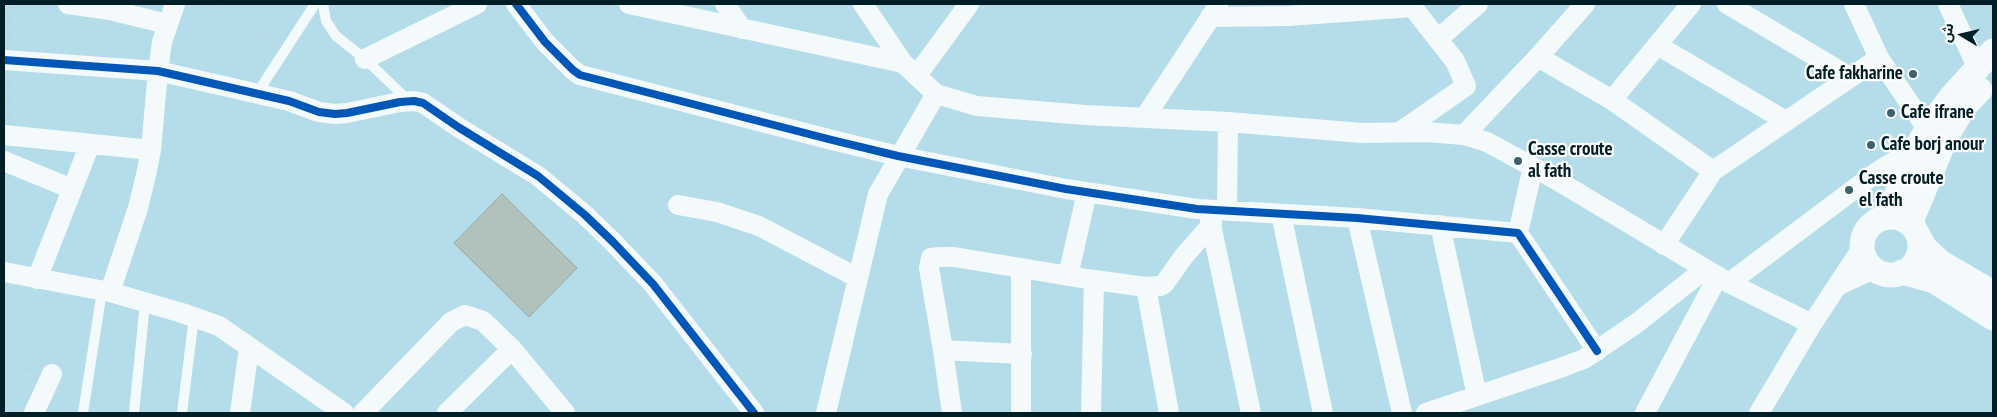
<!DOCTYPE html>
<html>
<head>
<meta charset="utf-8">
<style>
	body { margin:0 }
	#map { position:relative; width:1997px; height:417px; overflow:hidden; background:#b4dde9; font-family:"PT Sans Narrow","Noto Sans Arabic",sans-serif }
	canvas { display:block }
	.frame { position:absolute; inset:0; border:5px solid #001e26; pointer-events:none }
	.north { position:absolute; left:1937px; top:10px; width:50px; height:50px; -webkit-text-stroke:4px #fdfdfd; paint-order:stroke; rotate:279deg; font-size:14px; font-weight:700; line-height:20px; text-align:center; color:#001e26 }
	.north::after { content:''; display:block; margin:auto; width:18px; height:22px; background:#001e26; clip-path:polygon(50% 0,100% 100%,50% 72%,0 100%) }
</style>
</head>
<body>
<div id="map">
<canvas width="1997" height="417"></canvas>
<div class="frame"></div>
<div class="north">ش</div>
</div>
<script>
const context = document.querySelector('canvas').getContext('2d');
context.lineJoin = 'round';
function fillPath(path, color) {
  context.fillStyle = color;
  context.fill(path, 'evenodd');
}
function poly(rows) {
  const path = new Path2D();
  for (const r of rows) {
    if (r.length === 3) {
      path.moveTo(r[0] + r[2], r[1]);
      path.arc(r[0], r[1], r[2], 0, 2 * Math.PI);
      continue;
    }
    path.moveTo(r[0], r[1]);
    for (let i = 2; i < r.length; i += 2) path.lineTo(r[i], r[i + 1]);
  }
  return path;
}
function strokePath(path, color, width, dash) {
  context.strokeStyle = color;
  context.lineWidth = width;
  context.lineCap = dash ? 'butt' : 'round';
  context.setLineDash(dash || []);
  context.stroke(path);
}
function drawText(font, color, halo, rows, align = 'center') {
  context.font = font + ' "PT Sans Narrow",sans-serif';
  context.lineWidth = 4.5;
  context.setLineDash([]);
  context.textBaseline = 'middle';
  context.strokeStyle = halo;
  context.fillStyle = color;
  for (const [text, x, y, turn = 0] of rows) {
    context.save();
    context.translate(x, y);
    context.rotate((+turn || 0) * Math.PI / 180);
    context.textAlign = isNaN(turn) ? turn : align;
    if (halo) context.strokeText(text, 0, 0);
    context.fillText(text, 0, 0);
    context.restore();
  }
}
const building = poly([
	[502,194,577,268,529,317,454,243,502,194]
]);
fillPath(building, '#b1c1bb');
strokePath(building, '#97a7a1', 1);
strokePath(poly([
	[219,4,277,44],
	[9,43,10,4],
	[9,118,9,76],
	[4,367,34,370]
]), '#c1ced1', 3, [1, 4]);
strokePath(poly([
	[323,4,326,21,336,36,365,59,408,100],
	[256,95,315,4],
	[83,413,102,291],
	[134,413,145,303],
	[182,413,194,317]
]), '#f4fafc', 10);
strokePath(poly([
	[68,4,110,10,167,24],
	[516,4,545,42,573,70,580,75,832,140,898,156,1066,189,1197,209,1357,218,1518,233,1597,351],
	[629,4,903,63],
	[725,4,742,29],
	[863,4,903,63,936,94,977,106,1085,115,1228,122,1362,133,1427,132,1464,135,1487,142,1553,178,1729,283,1812,324],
	[1727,4,1850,77],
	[1854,4,1879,58],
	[1948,4,1978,69],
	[1210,17,1289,16,1413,7],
	[1438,39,1478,4],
	[1657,45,1786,121],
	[1538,57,1612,100,1713,171,1879,58,1927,129],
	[365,59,477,4],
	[4,60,158,71,289,101,319,112,335,114,347,113,400,102,414,101,423,103,458,127,538,176,585,215,613,242,653,284,754,413],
	[917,75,969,4],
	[1612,100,1691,4],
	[1145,117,1218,6],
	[1400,132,1466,86,1455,61,1410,4],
	[4,135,151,150],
	[1464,135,1538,57,1585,4],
	[4,161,72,189],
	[678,205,717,212,759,226,858,278],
	[1227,210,1228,122],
	[1281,214,1323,413],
	[1209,215,1251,413],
	[1357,218,1402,413],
	[1440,225,1477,396],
	[1518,233,1533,167],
	[1664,245,1713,171],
	[1021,268,1087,279,1146,287,1160,286,1164,284,1184,256,1212,224],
	[4,272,110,292,182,313,219,326,344,413],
	[1068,276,1087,192],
	[37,279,90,144],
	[1729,283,1877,172,1917,147],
	[1837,286,1874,269],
	[1146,287,1169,413],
	[110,292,138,208,146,175,151,150,158,71,162,42,175,4],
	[943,350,1022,354],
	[34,413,52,374],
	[240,413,249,348],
	[363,413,451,322,465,315,483,321,512,349,565,413],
	[447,413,512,349],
	[826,413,878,194,936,94],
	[952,413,943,350,929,268,931,258,939,257,954,257,1021,268,1021,413],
	[1091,413,1094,280],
	[1426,413,1560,368,1584,359,1637,323,1705,269],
	[1645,413,1718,276],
	[1759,413,1812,324,1862,248]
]), '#f4fafc', 20);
strokePath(poly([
	[1887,217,1917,147,1927,129,1952,96,1993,51],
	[1891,246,29],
	[1910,224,1946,137,1964,107,1980,90],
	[1919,237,1925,248,1940,262,1993,293],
	[1902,272,1934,281,1993,318]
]), '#f4fafc', 25);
strokePath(poly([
	[516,4,545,42,573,70,580,75,832,140,898,156,1066,189,1197,209,1357,218,1518,233,1597,351],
	[4,60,158,71,289,101,319,112,335,114,347,113,400,102,414,101,423,103,458,127,538,176,585,215,613,242,653,284,754,413]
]), '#0057b8', 8);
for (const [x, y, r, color] of [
	[1913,74,5,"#3f616a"],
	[1891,113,5,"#3f616a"],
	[1871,145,5,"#3f616a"],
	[1518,161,5,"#3f616a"],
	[1849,190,5,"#3f616a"]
]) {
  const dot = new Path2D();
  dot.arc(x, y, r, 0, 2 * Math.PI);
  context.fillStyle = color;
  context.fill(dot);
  strokePath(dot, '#fdfdfd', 2);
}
drawText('bold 19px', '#001e26', '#fdfdfd', [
	["Cafe fakharine",1903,74,"right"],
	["Cafe ifrane",1901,113],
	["Cafe borj anour",1881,145],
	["Casse croute",1528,150],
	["al fath",1528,172],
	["Casse croute",1859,179],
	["el fath",1859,201]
], 'left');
</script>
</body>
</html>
